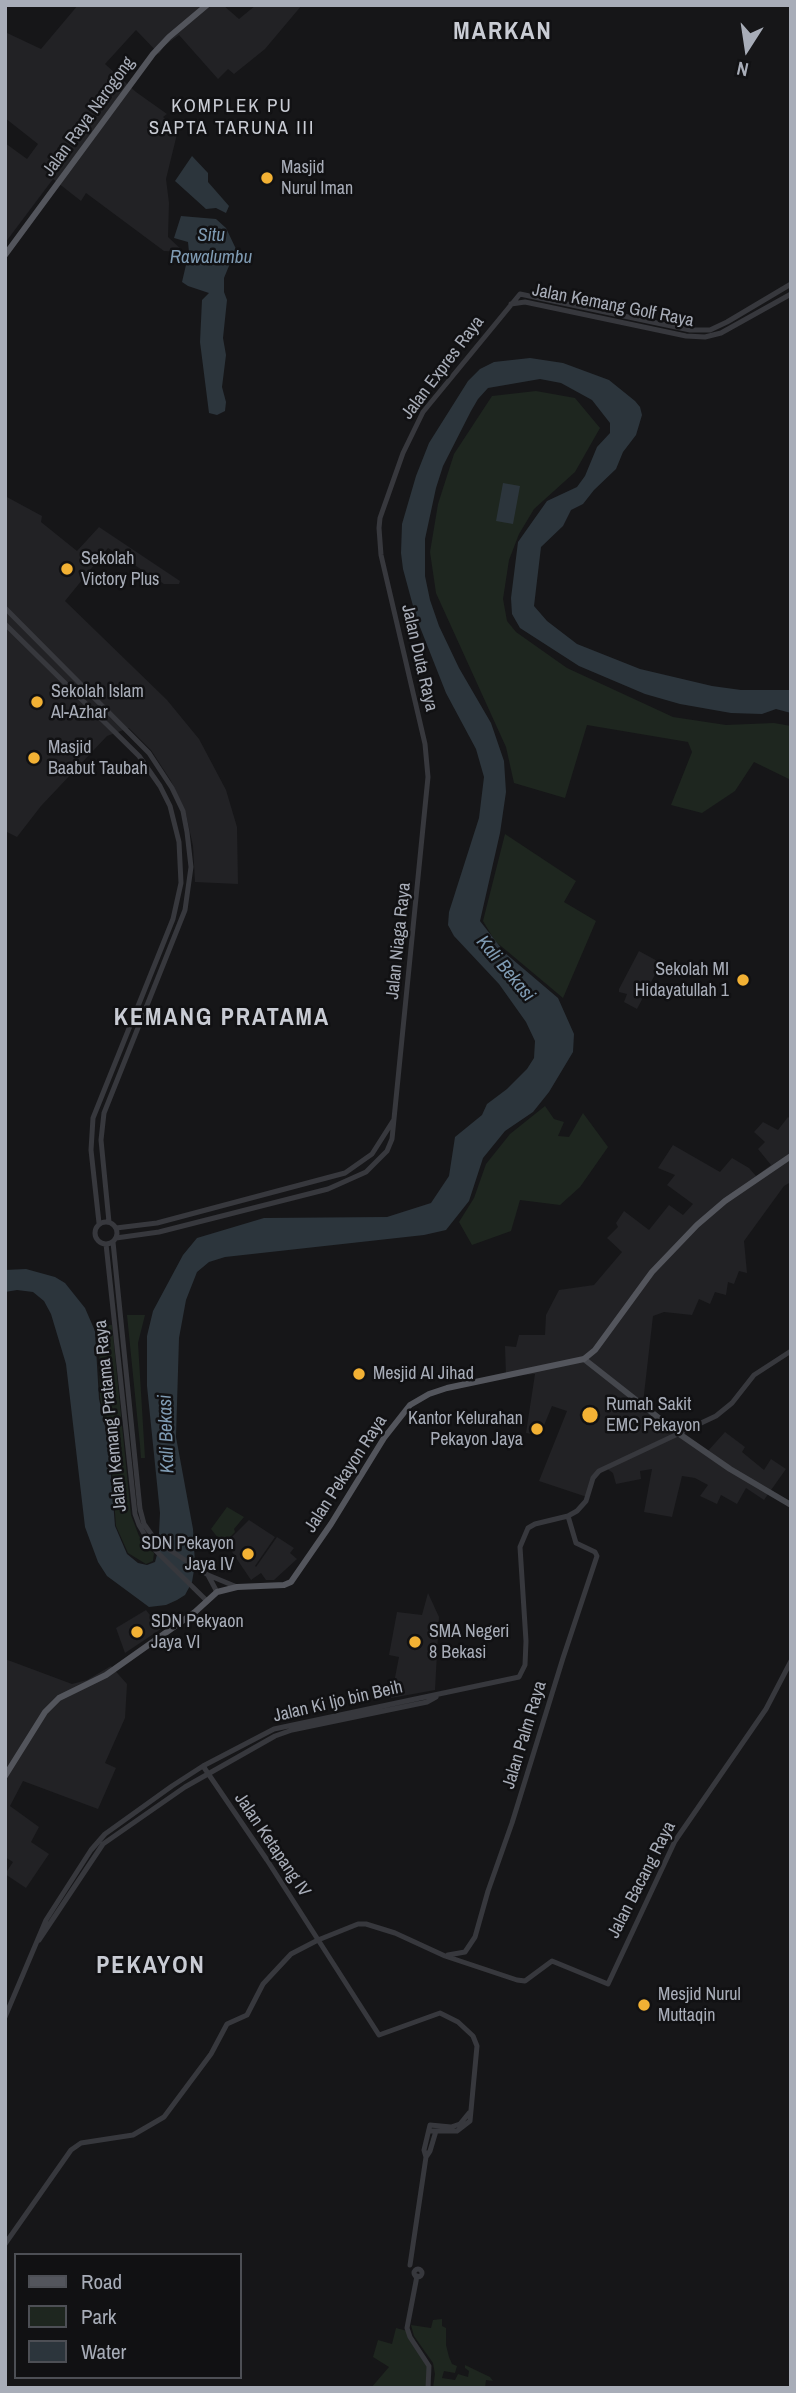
<!DOCTYPE html>
<html>
<head>
<meta charset="utf-8">
<style>
	body { margin:0 }
	#map { position:relative; width:796px; height:2393px; overflow:hidden; background:#161618; font-family:"Archivo Narrow",sans-serif }
	canvas { display:block }
	.frame { position:absolute; inset:0; border:7px solid #a8adb8; pointer-events:none }
	.legend { position:absolute; left:14px; top:2253px; width:228px; height:126px; box-sizing:border-box; background:#111113; border:2px solid #4d4f55; margin:0; padding:9px 12px; list-style:none; font-size:21px; color:#a8adb8 }
	.legend li { display:flex; align-items:center; gap:14px; height:35px }
	.legend b { width:35px; border:2px solid #4d4f55 }
	.north { position:absolute; left:712px; top:14px; width:70px; height:70px; -webkit-text-stroke:5px #111113; paint-order:stroke; rotate:192deg; font-size:19px; font-weight:700; line-height:28px; text-align:center; color:#a8adb8 }
	.north::after { content:''; display:block; margin:auto; width:24px; height:32px; background:#a8adb8; clip-path:polygon(50% 0,100% 100%,50% 72%,0 100%) }
</style>
</head>
<body>
<div id="map">
<canvas width="796" height="2393"></canvas>
<div class="frame"></div>
<ul class="legend">
<li><b style="height:9px;background:#53555c"></b>Road</li>
<li><b style="height:19px;background:#1e261f"></b>Park</li>
<li><b style="height:19px;background:#2c353c"></b>Water</li>
</ul>
<div class="north">N</div>
</div>
<script>
const context = document.querySelector('canvas').getContext('2d');
context.lineJoin = 'round';
function fillPath(path, color) {
  context.fillStyle = color;
  context.fill(path, 'evenodd');
}
function poly(rows) {
  const path = new Path2D();
  for (const r of rows) {
    if (r.length === 3) {
      path.moveTo(r[0] + r[2], r[1]);
      path.arc(r[0], r[1], r[2], 0, 2 * Math.PI);
      continue;
    }
    path.moveTo(r[0], r[1]);
    for (let i = 2; i < r.length; i += 2) path.lineTo(r[i], r[i + 1]);
  }
  return path;
}
function strokePath(path, color, width, dash) {
  context.strokeStyle = color;
  context.lineWidth = width;
  context.lineCap = dash ? 'butt' : 'round';
  context.setLineDash(dash || []);
  context.stroke(path);
}
function drawText(font, color, halo, rows, align = 'center') {
  context.font = font + ' "Archivo Narrow",sans-serif';
  context.lineWidth = 5;
  context.setLineDash([]);
  context.textBaseline = 'middle';
  context.strokeStyle = halo;
  context.fillStyle = color;
  for (const [text, x, y, turn = 0] of rows) {
    context.save();
    context.translate(x, y);
    context.rotate((+turn || 0) * Math.PI / 180);
    context.textAlign = isNaN(turn) ? turn : align;
    if (halo) context.strokeText(text, 0, 0);
    context.fillText(text, 0, 0);
    context.restore();
  }
}
fillPath(poly([
	[78,5,223,5,239,19,256,5,302,5,265,49,234,74,228,69,218,79,179,35,164,46,159,54,136,30,105,64,136,92,167,114,163,117,178,130,166,179,169,203,168,237,184,252,164,251,86,193,81,201,53,179,5,243,5,143,27,159,38,144,5,118,5,32,41,49],
	[5,496,42,516,41,522,77,551,99,527,180,581,179,584,164,584,108,548,65,601,167,700,199,739,226,790,237,827,238,884,195,882,193,846,186,814,171,781,151,750,129,728,107,736,41,806,17,837,5,831],
	[639,951,661,963,637,1009,624,1002,627,994,619,992,619,989],
	[788,1117,791,1119,791,1182,784,1186,744,1241,747,1273,739,1271,734,1284,728,1282,726,1295,715,1292,710,1304,699,1299,692,1315,664,1312,653,1316,643,1403,707,1452,725,1432,745,1447,742,1452,764,1470,771,1459,786,1469,764,1500,746,1488,737,1504,721,1495,717,1504,700,1496,708,1485,695,1478,682,1476,672,1517,644,1512,652,1469,640,1471,641,1479,616,1484,613,1473,606,1468,593,1478,587,1497,539,1481,567,1411,552,1406,540,1435,526,1433,535,1374,506,1376,505,1346,516,1347,519,1335,545,1335,546,1315,559,1290,594,1285,622,1252,607,1238,618,1227,616,1223,624,1211,649,1230,669,1205,683,1215,693,1204,667,1185,675,1175,658,1168,673,1145,720,1172,732,1158,749,1168,756,1176,771,1165,758,1149,765,1142,754,1132,763,1122,778,1130],
	[249,1520,275,1537,255,1566,256,1567,277,1537,294,1548,290,1553,297,1559,274,1580,266,1580,261,1573,251,1580,226,1543],
	[428,1593,439,1617,435,1690,391,1698,399,1657,389,1655,397,1612,422,1615],
	[146,1610,161,1629,125,1653,116,1628],
	[5,1659,72,1684,87,1680,111,1666,127,1684,125,1718,105,1763,116,1768,98,1809,23,1781,10,1806,39,1827,31,1842,49,1854,26,1888,5,1874,13,1862,5,1857]
]), '#222225');
fillPath(poly([
	[536,391,575,398,600,428,575,472,534,509,519,534,509,560,503,599,507,621,516,632,567,668,673,717,726,725,774,723,791,726,791,780,754,762,735,791,702,813,671,805,692,752,688,742,587,725,565,798,514,783,506,747,436,593,430,552,438,504,454,454,492,396],
	[505,834,576,881,564,902,596,921,563,998,495,941,483,921],
	[545,1106,554,1119,564,1122,558,1136,569,1137,583,1113,608,1147,580,1187,560,1205,520,1200,511,1231,472,1245,459,1222,474,1198,486,1164,510,1134],
	[127,1315,145,1315,138,1343,145,1458,141,1458,140,1445],
	[112,1325,131,1515,139,1536,154,1553,153,1561,146,1564,128,1553,116,1526,110,1446,100,1397,99,1343,96,1326],
	[227,1507,244,1517,234,1529,235,1532,223,1544,211,1529],
	[442,2319,442,2326,446,2328,446,2345,449,2357,452,2364,457,2366,455,2373,444,2371,442,2378,455,2380,458,2374,468,2377,469,2371,465,2368,465,2365,490,2377,493,2381,486,2380,485,2388,433,2388,435,2374,433,2363,414,2336,411,2325,431,2328,433,2320],
	[396,2328,407,2331,428,2363,428,2388,371,2388,389,2367,373,2357,378,2340,392,2344]
]), '#1e261f');
fillPath(poly([
	[192,156,208,173,208,182,229,206,226,213,216,208,206,209,175,181],
	[181,216,216,219,226,228,236,249,224,278,224,292,227,300,223,338,226,355,222,387,226,402,225,411,217,415,209,413,200,342,202,300,209,293,188,286,182,282,189,252,188,242,174,238],
	[530,358,563,363,609,380,635,401,640,407,642,415,636,435,623,452,616,469,594,490,583,504,571,510,563,526,541,547,534,606,547,621,577,644,640,669,712,686,741,690,791,690,791,713,776,709,762,714,731,713,680,704,645,694,579,666,520,628,512,614,511,598,518,542,547,501,577,487,585,476,597,447,610,433,610,423,592,400,561,383,540,379,488,388,478,399,471,411,443,466,436,488,425,539,425,576,430,600,439,626,459,668,491,723,504,761,506,792,500,833,480,921,505,953,558,998,574,1034,573,1052,549,1092,533,1112,505,1131,483,1158,469,1201,446,1230,424,1235,225,1257,209,1262,197,1272,186,1300,179,1338,176,1437,193,1529,195,1564,192,1582,185,1595,177,1600,166,1605,149,1607,107,1576,98,1562,85,1527,66,1364,51,1314,44,1301,33,1292,17,1290,5,1292,5,1270,26,1269,55,1277,65,1283,85,1308,95,1331,99,1399,108,1439,115,1526,127,1554,138,1563,147,1565,155,1562,158,1551,160,1513,147,1386,147,1336,153,1311,183,1255,197,1238,264,1218,387,1217,431,1203,449,1176,455,1137,482,1115,487,1104,507,1089,527,1069,534,1058,535,1041,526,1022,499,984,454,936,448,925,449,912,479,818,484,777,476,749,446,693,416,617,403,569,401,553,402,524,416,476,429,443,468,381,480,369,494,362],
	[503,483,520,486,513,524,496,521]
]), '#2c353c');
strokePath(poly([
	[511,304,525,302,686,336,705,337,721,333,791,294],
	[5,608,149,753,172,788,183,811,187,832,191,867,185,910,104,1113,101,1140,109,1222],
	[5,624,139,756,160,786,170,806,179,842,181,883,173,919,93,1118,91,1150,99,1223],
	[106,1233,11],
	[116,1228,157,1223,345,1173,372,1154,393,1121],
	[116,1238,159,1232,328,1189,366,1172,387,1151,392,1139,428,777,425,744,381,555,379,528,380,518,403,453,423,412,520,294,690,330,710,330,727,322,791,284],
	[113,1242,140,1509,144,1524,156,1541,208,1575,237,1587],
	[106,1244,135,1514,139,1525,152,1547,207,1601],
	[208,1575,217,1592],
	[203,1766,267,1860,379,2035,440,2013,458,2022,473,2036,477,2046,470,2121,457,2131,429,2131],
	[39,1940,103,1844,185,1787,275,1736,292,1730,427,1702,436,1697],
	[448,1955,465,1952,475,1937,488,1891,512,1823,563,1658,597,1556,595,1552,576,1543,568,1516],
	[5,2017,46,1920,91,1850,105,1834,172,1786,203,1766,274,1729,519,1677,525,1665,526,1641,520,1547,528,1528,535,1524,568,1516,577,1511,586,1501,593,1478,599,1471,716,1416,732,1403,754,1375,791,1351],
	[426,2157,430,2151,436,2131],
	[5,2244,71,2150,81,2143,133,2135,164,2117,211,2054,227,2024,247,2015,263,1984,291,1954,318,1940,358,1924,366,1924,395,1933,445,1956,517,1980,525,1981,552,1961,608,1984,675,1841,766,1709,791,1661],
	[410,2265,426,2157,424,2150,430,2125,451,2127,460,2124,469,2113],
	[418,2273,4],
	[417,2276,407,2328,410,2337,429,2366,428,2388]
]), '#37383d', 5);
strokePath(poly([
	[584,1359,678,1433,730,1469,791,1505]
]), '#45474d', 6);
strokePath(poly([
	[5,255,153,54,169,37,207,5],
	[5,1776,45,1712,59,1698,106,1675,195,1612,217,1592,237,1587,284,1585,291,1582,331,1524,384,1438,410,1405,429,1394,447,1388,584,1359,595,1350,652,1272,697,1225,725,1201,791,1156]
]), '#53555c', 6);
for (const [x, y, r, color] of [
	[267,178,7,"#f2b134"],
	[67,569,7,"#f2b134"],
	[37,702,7,"#f2b134"],
	[34,758,7,"#f2b134"],
	[743,980,7,"#f2b134"],
	[359,1374,7,"#f2b134"],
	[590,1415,9,"#f2b134"],
	[537,1429,7,"#f2b134"],
	[248,1554,7,"#f2b134"],
	[137,1632,7,"#f2b134"],
	[415,1642,7,"#f2b134"],
	[644,2005,7,"#f2b134"]
]) {
  const dot = new Path2D();
  dot.arc(x, y, r, 0, 2 * Math.PI);
  context.fillStyle = color;
  context.fill(dot);
  strokePath(dot, '#111113', 2.5);
}
drawText('18px', '#a8adb8', '#111113', [
	["Jalan Raya Narogong",89,117,-54],
	["Jalan Kemang Golf Raya",613,306,11],
	["Jalan Expres Raya",443,368,-53],
	["Jalan Duta Raya",419,658,77],
	["Jalan Niaga Raya",399,941,-84],
	["Jalan Kemang Pratama Raya",111,1416,-96],
	["Jalan Pekayon Raya",346,1474,-57],
	["Jalan Ki Ijo bin Beih",338,1702,-13],
	["Jalan Palm Raya",525,1735,-73],
	["Jalan Ketapang IV",272,1845,56],
	["Jalan Bacang Raya",642,1880,-63]
]);
drawText('18px', '#a8adb8', '#111113', [
	["Masjid",281,168],
	["Nurul Iman",281,189],
	["Sekolah",81,559],
	["Victory Plus",81,580],
	["Sekolah Islam",51,692],
	["Al-Azhar",51,713],
	["Masjid",48,748],
	["Baabut Taubah",48,769],
	["Sekolah MI",729,970,"right"],
	["Hidayatullah 1",729,991,"right"],
	["Mesjid Al Jihad",373,1374],
	["Rumah Sakit",606,1405],
	["EMC Pekayon",606,1426],
	["Kantor Kelurahan",523,1419,"right"],
	["Pekayon Jaya",523,1440,"right"],
	["SDN Pekayon",234,1544,"right"],
	["Jaya IV",234,1565,"right"],
	["SDN Pekyaon",151,1622],
	["Jaya VI",151,1643],
	["SMA Negeri",429,1632],
	["8 Bekasi",429,1653],
	["Mesjid Nurul",658,1995],
	["Muttaqin",658,2016]
], 'left');
context.letterSpacing = '2px';
drawText('19px', '#c9ccd4', '#111113', [
	["KOMPLEK PU",232,107],
	["SAPTA TARUNA III",232,129]
]);
context.letterSpacing = '0px';
drawText('italic 19px', '#7f9bb3', '#111113', [
	["Situ",211,236],
	["Rawalumbu",211,258],
	["Kali Bekasi",505,969,50],
	["Kali Bekasi",167,1434,-92]
]);
context.letterSpacing = '2px';
drawText('bold 24px', '#c9ccd4', '#111113', [
	["MARKAN",503,33],
	["KEMANG PRATAMA",222,1019],
	["PEKAYON",151,1967]
]);
context.letterSpacing = '0px';
</script>
</body>
</html>
